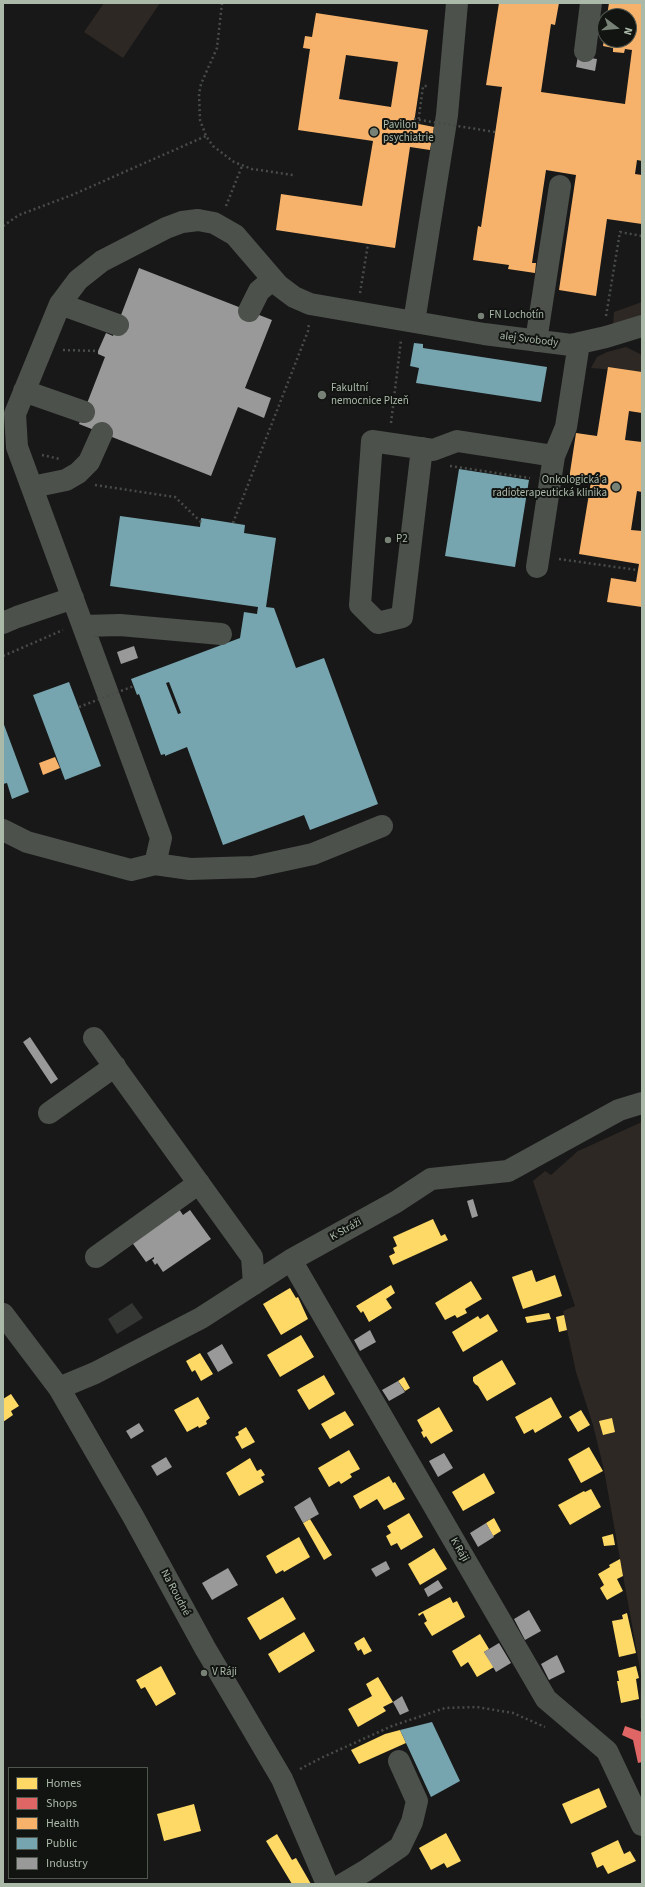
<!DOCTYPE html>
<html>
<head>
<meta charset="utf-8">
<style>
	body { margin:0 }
	#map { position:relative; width:645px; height:1887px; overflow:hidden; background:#181818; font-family:"Source Sans 3",sans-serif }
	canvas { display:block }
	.frame { position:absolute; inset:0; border:4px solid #aab9a8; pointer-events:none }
	.legend { position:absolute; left:8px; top:1767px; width:140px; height:112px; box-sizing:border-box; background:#121412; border:1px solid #4f564e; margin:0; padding:5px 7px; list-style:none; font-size:12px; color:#aab9a8 }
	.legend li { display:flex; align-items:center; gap:8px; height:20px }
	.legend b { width:20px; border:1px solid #4f564e }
	.north { position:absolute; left:597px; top:8px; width:40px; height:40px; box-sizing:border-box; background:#121412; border:1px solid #4f564e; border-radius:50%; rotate:106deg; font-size:11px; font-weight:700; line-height:16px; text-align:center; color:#aab9a8 }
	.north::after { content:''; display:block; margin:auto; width:14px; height:18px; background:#778176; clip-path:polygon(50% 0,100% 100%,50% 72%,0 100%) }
</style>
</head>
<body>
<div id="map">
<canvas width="645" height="1887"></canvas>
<div class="frame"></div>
<ul class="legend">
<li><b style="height:11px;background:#ffd966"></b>Homes</li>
<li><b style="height:11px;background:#e06666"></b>Shops</li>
<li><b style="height:11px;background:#f6b26b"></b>Health</li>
<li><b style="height:11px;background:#76a5af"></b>Public</li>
<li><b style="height:11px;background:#999"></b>Industry</li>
</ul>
<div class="north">N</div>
</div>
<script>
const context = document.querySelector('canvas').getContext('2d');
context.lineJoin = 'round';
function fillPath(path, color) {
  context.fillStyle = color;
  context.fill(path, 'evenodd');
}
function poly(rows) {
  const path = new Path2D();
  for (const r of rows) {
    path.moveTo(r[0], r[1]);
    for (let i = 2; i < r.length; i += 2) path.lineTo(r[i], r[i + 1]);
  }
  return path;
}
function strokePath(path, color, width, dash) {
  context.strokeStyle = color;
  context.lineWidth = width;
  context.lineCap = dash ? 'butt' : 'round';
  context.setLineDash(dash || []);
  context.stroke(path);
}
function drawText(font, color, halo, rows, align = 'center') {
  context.font = font + ' "Source Sans 3",sans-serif';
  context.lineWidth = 4;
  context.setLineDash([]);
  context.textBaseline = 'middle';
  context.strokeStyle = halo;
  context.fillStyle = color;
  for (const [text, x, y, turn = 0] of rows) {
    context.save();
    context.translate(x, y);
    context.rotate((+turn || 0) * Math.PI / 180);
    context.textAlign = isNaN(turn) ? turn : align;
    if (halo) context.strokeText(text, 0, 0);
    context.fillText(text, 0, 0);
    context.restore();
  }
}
fillPath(poly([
	[104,3,160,3,123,58,84,32],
	[642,302,642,317,613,326,614,312],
	[626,347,642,355,642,372,591,368,597,357,607,352],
	[642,1122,642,1722,640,1717,641,1675,604,1470,593,1425,576,1372,563,1311,575,1306,533,1181,545,1171,551,1175,578,1151]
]), '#2e2824');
fillPath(poly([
	[433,1219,441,1236,445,1234,448,1240,393,1265,389,1256,395,1253,393,1248,397,1246,393,1237],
	[532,1270,536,1282,555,1275,562,1296,523,1309,512,1277],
	[471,1281,482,1299,465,1309,467,1313,457,1318,455,1315,445,1320,435,1303],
	[391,1285,395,1293,386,1299,392,1308,369,1322,363,1311,361,1313,356,1306],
	[290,1288,296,1298,298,1297,308,1319,281,1335,263,1304],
	[549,1313,551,1319,527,1323,525,1317],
	[488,1314,498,1331,463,1352,452,1332,478,1316,480,1319],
	[564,1315,567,1330,559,1332,556,1317],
	[301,1335,314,1357,280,1377,267,1355],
	[200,1353,213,1374,201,1381,195,1370,192,1372,186,1361],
	[502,1360,516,1384,487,1401,478,1386,475,1384,473,1381,473,1377],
	[324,1375,335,1394,309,1410,297,1390],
	[404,1377,410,1388,405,1391,398,1381],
	[11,1394,19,1406,11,1411,13,1415,3,1422,3,1399],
	[198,1397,210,1418,206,1421,207,1424,199,1428,198,1426,187,1432,174,1410],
	[551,1397,562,1417,535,1433,533,1429,524,1434,515,1417],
	[439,1407,453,1431,431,1444,426,1436,424,1438,421,1432,423,1431,417,1420],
	[581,1410,590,1425,578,1432,569,1417],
	[345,1411,354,1425,330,1439,321,1424],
	[612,1418,615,1432,603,1435,599,1421],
	[246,1427,255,1442,242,1449,235,1437,239,1435,238,1432],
	[589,1447,603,1471,581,1483,568,1459],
	[349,1450,360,1469,350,1474,352,1477,341,1484,339,1481,329,1487,318,1468],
	[250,1458,257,1471,261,1469,265,1475,261,1477,264,1482,239,1496,226,1473],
	[484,1473,495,1493,463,1511,452,1492],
	[389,1476,393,1483,395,1482,405,1499,384,1510,377,1499,360,1509,353,1496],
	[591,1489,601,1507,570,1525,558,1505,584,1491,585,1492],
	[409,1513,423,1537,401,1550,397,1543,391,1546,386,1536,391,1533,387,1526],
	[494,1518,501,1531,493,1536,486,1523],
	[310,1519,332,1555,324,1560,303,1523],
	[613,1534,615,1545,604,1546,602,1537],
	[299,1537,310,1557,284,1572,283,1570,276,1574,266,1556],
	[434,1548,447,1569,420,1585,408,1564],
	[620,1559,623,1576,617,1579,623,1591,607,1600,600,1588,604,1585,598,1574,610,1567,609,1565],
	[283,1597,296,1619,260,1640,247,1618],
	[450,1597,453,1603,457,1601,465,1617,432,1636,424,1623,427,1621,423,1613,419,1616,418,1614],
	[627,1613,636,1653,619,1657,612,1621,623,1619,622,1615],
	[304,1632,315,1651,279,1673,268,1654],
	[480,1634,489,1649,484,1652,494,1667,477,1677,468,1662,461,1667,452,1651],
	[364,1637,372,1651,364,1655,361,1649,358,1651,354,1643],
	[161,1666,176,1694,156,1706,145,1687,141,1689,136,1680],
	[636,1666,639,1678,636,1679,639,1699,621,1703,617,1681,619,1681,617,1671],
	[378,1677,393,1702,383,1707,386,1711,358,1727,348,1709,372,1696,366,1684],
	[400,1730,406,1743,359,1764,351,1750,385,1734],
	[599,1788,607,1807,571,1824,562,1804],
	[194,1804,201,1831,164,1841,157,1814],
	[446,1833,461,1861,447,1868,444,1863,431,1870,419,1848],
	[277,1834,292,1860,296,1858,311,1884,292,1884,266,1841],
	[618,1840,624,1854,630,1851,636,1861,608,1874,603,1865,597,1868,591,1853]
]), '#ffd966');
fillPath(poly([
	[625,1726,642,1732,642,1762,638,1763,633,1740,622,1735]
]), '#e06666');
fillPath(poly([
	[499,3,559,3,555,25,551,24,541,92,625,104,632,50,625,49,624,53,613,52,613,48,603,46,604,40,629,40,629,16,607,16,609,3,642,3,642,161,637,160,635,174,642,175,642,224,607,219,596,296,559,290,576,175,546,170,532,263,536,263,535,273,508,269,509,265,473,260,478,226,481,227,502,87,486,85],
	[316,13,428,30,414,123,434,127,430,150,410,147,395,248,276,230,281,194,362,206,373,141,298,130,310,49,303,48,305,36,312,37],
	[346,55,398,62,391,107,339,99],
	[608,367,642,372,642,413,629,411,625,440,642,442,642,492,637,491,631,530,642,531,642,607,607,602,611,578,636,582,639,564,579,554,591,482,569,479,576,433,597,436],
	[55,757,60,768,43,775,39,763]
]), '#f6b26b');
fillPath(poly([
	[414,343,423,344,423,348,547,367,541,402,416,383,419,368,410,366],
	[459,469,529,480,515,567,445,556],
	[120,516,200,527,201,518,245,525,244,533,276,538,266,607,274,608,296,668,324,658,378,804,310,830,304,815,223,845,187,747,165,756,165,754,161,755,139,694,137,695,131,679,240,638,244,612,257,614,258,607,110,586],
	[169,682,181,713,178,714,166,683],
	[69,682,101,766,65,780,33,695],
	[3,722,29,792,12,799,7,783,3,784],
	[432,1722,460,1781,431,1797,400,1730]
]), '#76a5af');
fillPath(poly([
	[578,56,597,59,595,71,576,67],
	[139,268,272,320,245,388,271,398,264,418,238,407,211,476,79,424,105,357,98,354,98,351,106,333,113,336],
	[134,646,138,658,121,664,117,652],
	[30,1037,58,1079,51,1084,23,1042],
	[473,1199,478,1216,472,1218,467,1201],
	[179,1209,183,1215,190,1210,211,1239,163,1272,157,1263,155,1265,152,1260,154,1259,154,1257,146,1262,131,1241],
	[370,1330,376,1342,360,1351,354,1340],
	[222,1344,233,1363,218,1372,207,1353],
	[398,1381,405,1392,389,1401,382,1390],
	[139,1423,144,1431,131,1439,126,1431],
	[444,1453,453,1468,438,1477,429,1461],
	[166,1457,172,1467,157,1476,151,1466],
	[310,1497,319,1514,303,1523,294,1507],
	[486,1523,494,1537,478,1547,470,1533],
	[386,1561,390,1569,376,1577,371,1569],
	[228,1568,238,1585,212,1600,202,1583],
	[438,1580,443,1588,428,1597,424,1589],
	[529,1610,541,1631,525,1640,514,1619],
	[499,1643,511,1663,496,1672,484,1652],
	[557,1655,565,1672,549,1680,541,1664],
	[402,1696,409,1711,400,1715,393,1702]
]), '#999');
fillPath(poly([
	[132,1303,143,1318,117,1334,108,1319]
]), '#353735');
strokePath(poly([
	[222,3,217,48,201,84,199,94,200,120,206,136,213,146,234,162,252,169,293,175],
	[418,124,423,86,429,86],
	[226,206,242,166],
	[3,226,19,215,72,195,206,136],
	[360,293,368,244],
	[606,316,620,232,642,236],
	[63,350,98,351],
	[391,423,401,340],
	[42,455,60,459],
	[450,466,530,478],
	[95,485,175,497,201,522],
	[233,523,308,331,309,323],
	[559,559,637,570],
	[3,656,63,630],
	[300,1769,321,1758,392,1726,445,1708,477,1707,513,1713,545,1727]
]), '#484c48', 2.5, [2, 3]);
strokePath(poly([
	[585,51,591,3],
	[60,304,118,325],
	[249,311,259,291,272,280],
	[414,322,447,115,457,3],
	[536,341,560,186],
	[24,391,84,412],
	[422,448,402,617,378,623,360,605,372,441,433,450,457,441,554,456],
	[32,487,66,480,78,473,89,462,102,433],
	[537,567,554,456,566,427,579,343],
	[3,623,17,617,73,598],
	[83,626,120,625,221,634],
	[3,830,27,842,131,870,155,864,161,838,17,447,15,414,60,304,78,280,102,261,166,228,182,222,198,220,214,223,235,235,278,285,294,297,310,304,484,334,571,345,606,337,642,326],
	[155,864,190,869,253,867,313,854,382,826],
	[94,1038,252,1257,254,1284],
	[49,1113,115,1066],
	[96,1257,199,1183],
	[291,1260,546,1699,607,1751,642,1825],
	[3,1314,59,1388,134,1518,205,1648,282,1779,327,1884],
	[59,1388,95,1373,201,1318,291,1260,396,1202,431,1179,508,1171,619,1110,642,1103],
	[343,1884,365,1871,400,1847,412,1822,417,1801,399,1761]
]), '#4c514c', 22);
strokePath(poly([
	[414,119,495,132],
	[79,707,134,686]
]), '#484c48', 2.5, [2, 3]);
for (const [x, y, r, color] of [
	[374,132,5,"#778176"],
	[481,316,4,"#778176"],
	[322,395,5,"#778176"],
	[616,487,5,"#778176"],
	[388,540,4,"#778176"],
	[204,1673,4,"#778176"]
]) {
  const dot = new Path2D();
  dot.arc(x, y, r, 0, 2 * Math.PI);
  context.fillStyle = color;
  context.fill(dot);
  strokePath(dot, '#121412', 1.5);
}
drawText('11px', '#aab9a8', '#121412', [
	["Pavilon",383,126],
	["psychiatrie",383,139],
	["FN Lochotín",489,316],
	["Fakultní",331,389],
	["nemocnice Plzeň",331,402],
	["Onkologická a",607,481,"right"],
	["radioterapeutická klinika",607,494,"right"],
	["P2",396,540],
	["V Ráji",212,1673]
], 'left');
drawText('11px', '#aab9a8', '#121412', [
	["alej Svobody",529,340,7],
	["K Stráži",346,1230,-29],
	["K Ráji",459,1550,60],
	["Na Roudné",175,1593,62]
]);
</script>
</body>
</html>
